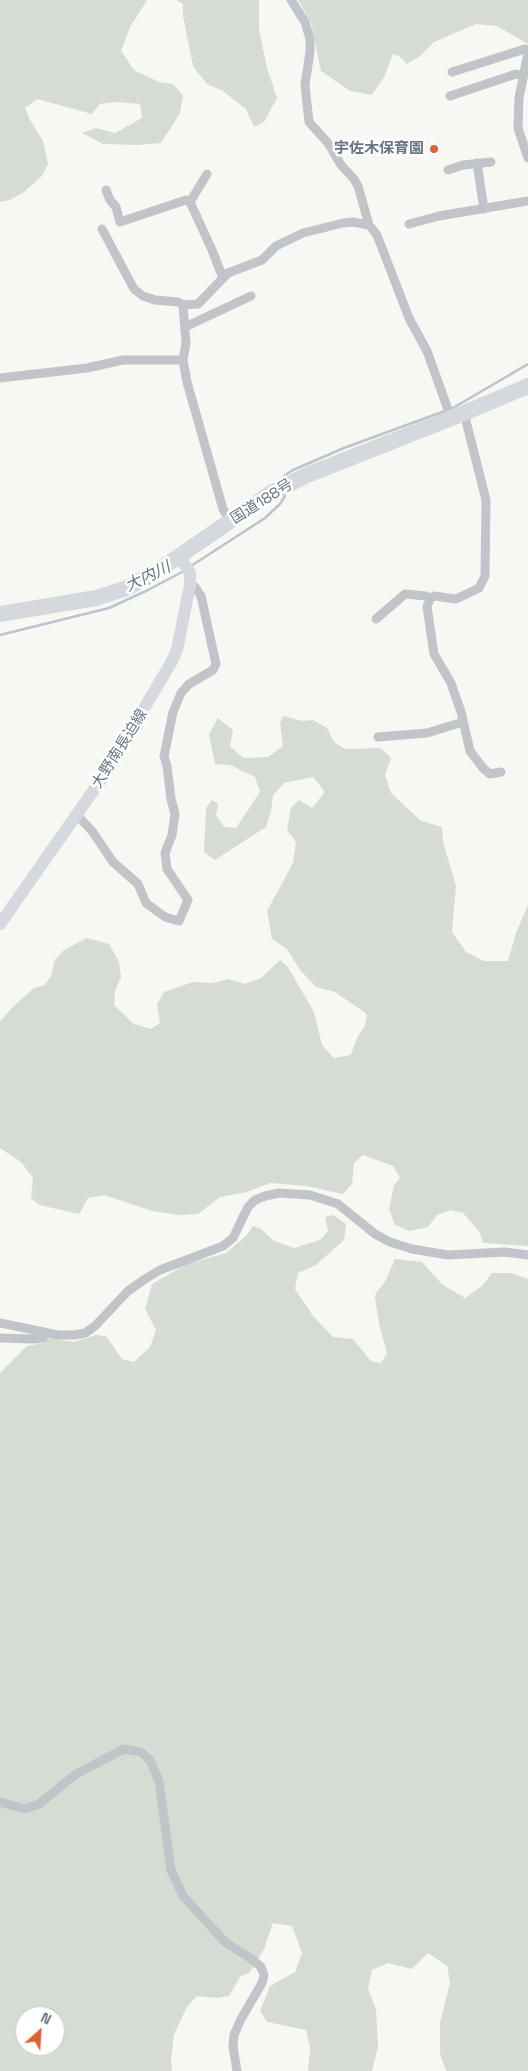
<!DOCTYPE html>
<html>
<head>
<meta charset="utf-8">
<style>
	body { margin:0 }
	#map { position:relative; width:528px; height:2071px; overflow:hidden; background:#f7f7f4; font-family:"Space Grotesk",sans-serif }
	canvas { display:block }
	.north { position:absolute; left:15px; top:2006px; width:50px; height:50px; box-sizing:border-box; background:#fff; border:1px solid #c2c8ce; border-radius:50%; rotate:26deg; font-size:14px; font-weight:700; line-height:20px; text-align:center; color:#677584 }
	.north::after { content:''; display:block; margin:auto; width:18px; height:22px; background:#de632e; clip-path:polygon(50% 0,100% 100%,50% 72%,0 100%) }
</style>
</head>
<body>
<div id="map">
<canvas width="528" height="2071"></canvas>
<div class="north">N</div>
</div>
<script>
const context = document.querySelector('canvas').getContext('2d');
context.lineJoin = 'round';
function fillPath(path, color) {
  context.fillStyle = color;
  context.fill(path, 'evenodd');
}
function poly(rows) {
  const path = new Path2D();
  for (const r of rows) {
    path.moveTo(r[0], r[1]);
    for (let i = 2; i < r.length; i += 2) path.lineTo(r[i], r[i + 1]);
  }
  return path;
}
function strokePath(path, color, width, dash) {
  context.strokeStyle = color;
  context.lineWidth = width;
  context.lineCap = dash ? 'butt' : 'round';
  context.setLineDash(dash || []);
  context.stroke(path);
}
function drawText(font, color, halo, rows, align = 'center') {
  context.font = font + ' "Space Grotesk","Noto Sans JP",sans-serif';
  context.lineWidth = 5;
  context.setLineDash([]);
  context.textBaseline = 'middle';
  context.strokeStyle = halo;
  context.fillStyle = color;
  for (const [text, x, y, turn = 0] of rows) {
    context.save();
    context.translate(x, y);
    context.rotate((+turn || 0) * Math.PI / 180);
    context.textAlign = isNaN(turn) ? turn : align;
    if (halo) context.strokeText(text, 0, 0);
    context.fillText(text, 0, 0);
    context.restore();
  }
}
fillPath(poly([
	[0,0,147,0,130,27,121,51,134,70,159,82,173,84,183,96,180,113,161,143,138,145,103,144,82,133,96,128,115,133,142,118,140,104,116,102,100,104,92,114,37,99,25,108,30,120,43,141,48,164,42,176,24,192,10,200,0,202],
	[176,0,259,0,259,29,267,68,277,98,264,122,254,127,246,109,223,91,207,84,193,66,183,16,183,4],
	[298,0,528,0,528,44,497,26,476,24,434,42,420,56,407,64,399,56,393,54,384,77,372,95,350,91,321,71,311,23],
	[283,716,303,721,313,720,327,728,334,742,345,749,381,748,391,758,385,775,391,793,421,821,442,827,443,842,456,886,452,932,466,952,484,961,508,961,516,933,528,905,528,1246,483,1243,479,1231,463,1213,451,1210,437,1215,428,1227,409,1231,395,1225,389,1209,394,1185,400,1178,393,1166,363,1155,354,1163,352,1184,343,1194,307,1186,270,1183,247,1192,220,1197,198,1214,179,1215,152,1211,104,1195,88,1198,79,1214,39,1205,31,1198,33,1178,21,1162,0,1148,0,1021,15,1005,34,988,45,985,52,974,54,961,64,950,87,938,109,944,119,962,121,977,115,991,114,1005,134,1024,151,1029,160,1023,157,1004,164,992,193,982,213,983,228,979,245,984,261,978,280,960,288,967,314,1012,322,1045,334,1058,351,1055,356,1040,365,1025,367,1014,335,992,316,987,300,970,287,949,272,939,267,911,293,863,296,842,287,830,291,808,299,800,312,808,325,792,313,777,284,783,273,795,271,811,266,827,215,860,204,852,206,808,212,800,218,804,216,815,224,827,236,828,260,792,255,777,230,765,215,764,209,734,218,718,233,730,230,746,243,758,268,757,283,746,280,723],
	[333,1215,346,1224,344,1240,316,1265,298,1273,295,1289,313,1316,333,1337,353,1339,371,1361,381,1363,387,1353,379,1324,375,1297,376,1293,385,1282,395,1259,422,1262,443,1285,465,1298,482,1286,492,1273,511,1273,528,1279,528,2071,446,2071,440,2054,440,2023,450,1983,447,1966,428,1953,412,1969,388,1963,372,1970,368,1989,376,2009,378,2047,372,2071,308,2071,310,2048,306,2030,267,2022,260,2011,270,1986,295,1972,302,1953,292,1926,273,1923,264,1949,250,1972,240,1977,229,1996,217,1998,197,1996,187,2007,174,2034,171,2059,172,2071,0,2071,0,1373,27,1346,42,1343,49,1338,74,1342,96,1335,106,1336,122,1359,134,1362,150,1347,156,1330,145,1309,152,1284,187,1264,226,1253,246,1236,253,1226,261,1229,274,1241,294,1248,320,1240,328,1231,325,1217],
	[25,2016,55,2016,55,2046,25,2046]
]), '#d6dcd4');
strokePath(poly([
	[284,476,293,470,344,448,453,408,528,364],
	[191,566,265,518,280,504,285,496],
	[0,635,109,608,146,591,184,571]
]), '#bbc4ca', 2.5);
strokePath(poly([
	[291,0,305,22,310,39,310,52,305,85,309,122,328,143,341,165,354,179,358,186,369,225,377,235,409,318,427,351,451,418],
	[528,53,519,98,518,128,528,158],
	[452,72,525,49,528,53],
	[450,96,516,74,523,76],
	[477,163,484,209],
	[448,170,463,165,491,162],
	[106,190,110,200,116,207,120,222,186,200,190,202,212,250,223,278],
	[190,202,207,174],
	[409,224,439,216,528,201],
	[102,229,134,289,143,296,155,300,178,302,183,305,198,304,228,273,262,260,276,246,303,233,343,223,353,222,369,225],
	[183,305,186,343,183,360,187,382,223,509,230,521],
	[185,327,251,296],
	[0,378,87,368,123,360,183,360],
	[464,413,486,500,485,576,479,588,456,599,434,596,430,599,427,607,429,620,434,654,451,683,461,712,470,751,483,768,490,774,501,772],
	[376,619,405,594,426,596,430,599],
	[378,737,427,733,463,722],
	[77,815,92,831,113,862,138,884,146,903,165,917,179,921,188,900,167,869,165,853,172,835,175,814,171,799,167,766,164,756,173,712,181,693,189,684,213,670,216,664,201,596,195,587,190,585],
	[0,1323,58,1335,74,1335,85,1333,95,1326,128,1291,145,1279,160,1270,223,1246,233,1238,248,1207,255,1200,265,1196,279,1193,310,1195,338,1204,375,1234,390,1242,412,1249,448,1255,505,1252,528,1255],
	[0,1338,34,1339,43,1338,45,1333],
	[0,1802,25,1809,39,1804,76,1774,124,1749,141,1752,150,1760,159,1781,171,1870,183,1896,225,1942,253,1960,261,1967,264,1975,262,1983,241,2019,234,2035,233,2047,237,2071]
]), '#c1c4c8', 9);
strokePath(poly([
	[0,924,105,774,171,663,177,650,190,585,190,573,179,556]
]), '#d5d8dc', 12);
strokePath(poly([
	[0,614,96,598,127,588,156,572,271,493,307,475,464,413,528,386]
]), '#d5d8dc', 16);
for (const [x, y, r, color] of [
	[434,149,5,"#de632e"]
]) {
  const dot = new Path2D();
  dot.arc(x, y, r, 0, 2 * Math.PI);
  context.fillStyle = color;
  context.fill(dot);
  strokePath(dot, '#fff', 2);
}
drawText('bold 15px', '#677584', '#fff', [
	["宇佐木保育園",424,149]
], 'right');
drawText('15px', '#677584', '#fff', [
	["国道188号",262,502,-32],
	["大野南長迫線",120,749,-58]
]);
drawText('italic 16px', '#637780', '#fff', [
	["大内川",148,577,-26]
]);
</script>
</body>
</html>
